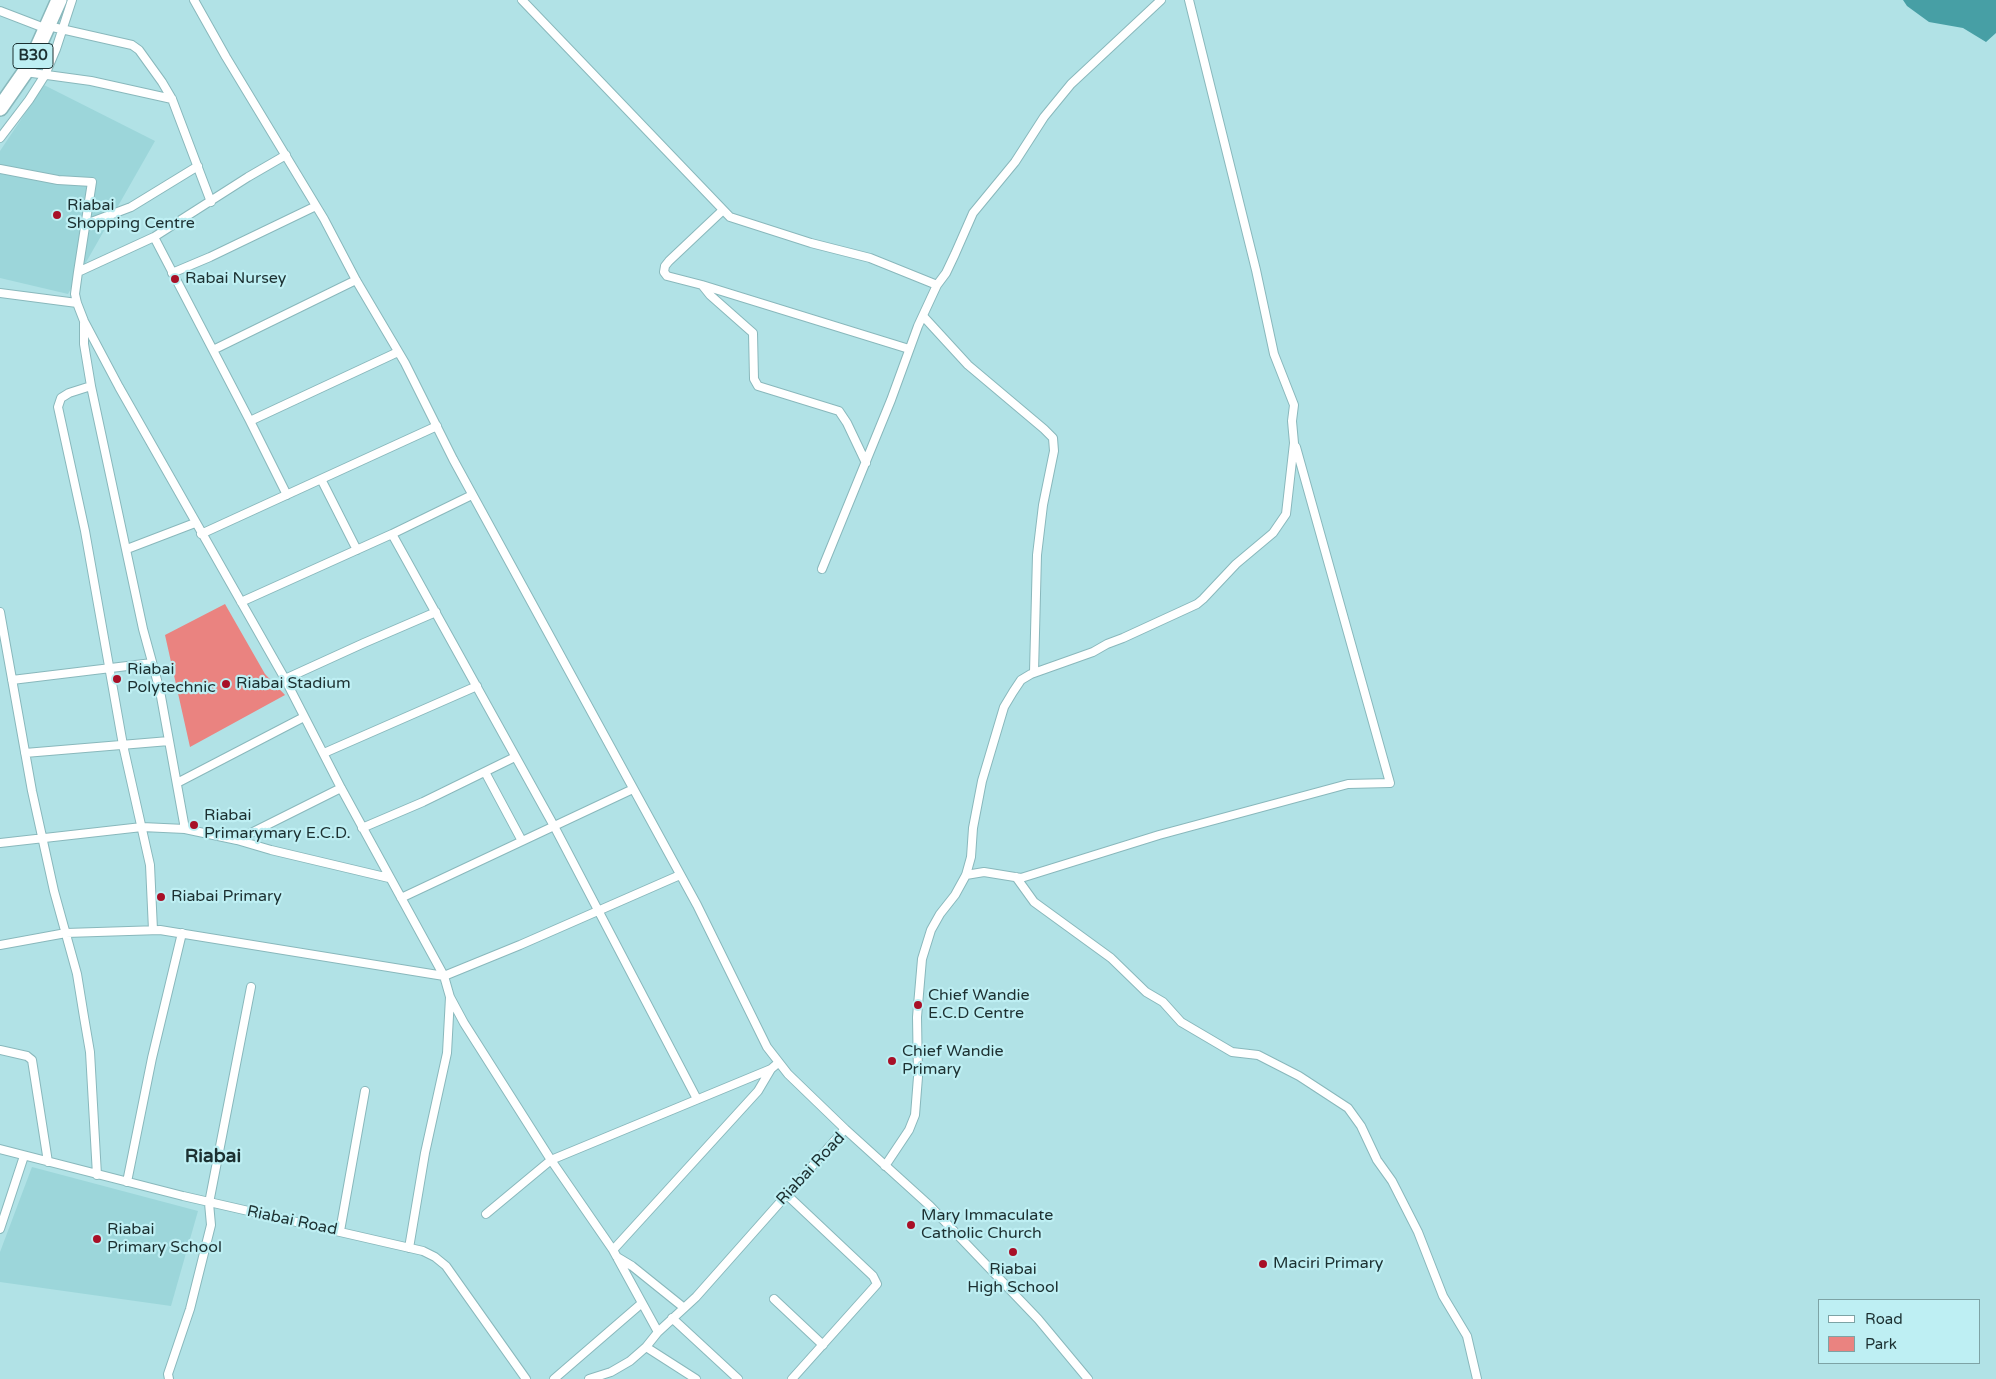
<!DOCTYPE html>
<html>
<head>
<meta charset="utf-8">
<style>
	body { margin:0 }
	#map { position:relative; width:1996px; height:1379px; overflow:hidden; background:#b1e2e6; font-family:"Varela Round",sans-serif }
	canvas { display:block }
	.legend { position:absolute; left:1818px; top:1299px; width:162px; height:65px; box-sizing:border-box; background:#beeff3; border:1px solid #7da3a5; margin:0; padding:6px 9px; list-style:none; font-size:15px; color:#1c3031 }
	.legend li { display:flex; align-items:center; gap:10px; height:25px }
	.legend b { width:25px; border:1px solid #7da3a5 }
</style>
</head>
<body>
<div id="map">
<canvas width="1996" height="1379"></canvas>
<ul class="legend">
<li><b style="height:6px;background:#fff"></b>Road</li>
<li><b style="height:14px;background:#ea8380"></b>Park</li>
</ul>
</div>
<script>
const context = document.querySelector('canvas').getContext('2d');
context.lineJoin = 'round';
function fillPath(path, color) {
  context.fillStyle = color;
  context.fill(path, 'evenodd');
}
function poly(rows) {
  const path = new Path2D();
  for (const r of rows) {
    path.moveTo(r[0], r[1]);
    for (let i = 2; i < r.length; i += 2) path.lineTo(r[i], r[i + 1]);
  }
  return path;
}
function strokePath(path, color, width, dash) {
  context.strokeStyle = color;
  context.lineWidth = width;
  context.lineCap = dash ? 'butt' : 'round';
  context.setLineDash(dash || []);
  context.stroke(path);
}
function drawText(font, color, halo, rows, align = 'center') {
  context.font = font + ' "Varela Round",sans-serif';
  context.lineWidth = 4.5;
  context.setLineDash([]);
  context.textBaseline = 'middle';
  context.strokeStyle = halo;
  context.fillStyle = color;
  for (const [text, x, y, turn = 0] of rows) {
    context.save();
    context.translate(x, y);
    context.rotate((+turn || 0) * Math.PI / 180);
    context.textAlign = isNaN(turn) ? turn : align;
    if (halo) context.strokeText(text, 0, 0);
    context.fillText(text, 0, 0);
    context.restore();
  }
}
fillPath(poly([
	[44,85,155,141,68,294,0,278,0,151],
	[32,1167,198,1211,171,1306,0,1282,0,1252]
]), '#9cd6da');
fillPath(poly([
	[225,604,265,674,285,695,190,747,165,635]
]), '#ea8380');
fillPath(poly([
	[1903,0,1996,0,1996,33,1986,42,1963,28,1929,22,1907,6]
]), '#479fa5');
const street = poly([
	[194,0,226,57,324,219,356,280,405,363,453,459,697,905,767,1047,788,1074,845,1129],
	[522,0,730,217,811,243,870,258,937,285],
	[0,11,47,29],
	[48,26,132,45,139,50,162,82,172,99,211,202],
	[25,72,91,81,172,99],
	[0,138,29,100,45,75,56,49,72,0],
	[286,155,248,177,154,237,78,272,75,294,77,303,84,321,119,387,285,679,341,788,444,976,450,997,464,1023,551,1160,613,1250,658,1332],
	[0,169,58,180,92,182,78,272],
	[722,211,669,261,665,266,664,272,667,276,702,285,710,295,753,333,754,379,758,386,839,411,847,423,866,463],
	[86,224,131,207,198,166],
	[154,237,250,421],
	[172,273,210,257,316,206],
	[702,285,909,349],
	[0,293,77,303],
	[923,316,968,365,1044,429,1053,438,1054,451,1043,505,1037,555,1034,672],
	[84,323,84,344,91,386,69,393,61,398,58,407,85,531,123,745,150,865,153,930],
	[213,350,356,280],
	[91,386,143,629,160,691,185,829],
	[321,479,357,550],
	[287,495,250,421,398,352],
	[201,534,437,426],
	[392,534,554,826,697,1099],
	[127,549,195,523],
	[822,569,891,400,918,326,937,285,946,273,955,254,973,213,1015,162,1044,117,1071,84,1161,0],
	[241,602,392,534,472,495],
	[0,612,32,791,54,891,77,974,84,1017,90,1052,97,1175],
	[285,679,364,643,436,612],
	[12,680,152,663],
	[25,753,169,741],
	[324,753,477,686],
	[485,772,522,841],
	[177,783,304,717],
	[362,828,423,802,515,757],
	[237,840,271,850,389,878],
	[0,843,142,827,185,829,237,840,341,788],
	[966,875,984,872,1021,878,1159,835,1348,784,1390,783,1296,447],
	[1016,877,1034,902,1111,958,1146,992,1163,1002,1181,1022,1232,1052,1258,1055,1299,1076,1348,1108,1361,1126,1377,1160,1392,1181,1418,1232,1443,1296,1467,1336,1477,1379],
	[401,898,633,789],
	[0,945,66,933,160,930,444,976,520,945,680,875],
	[0,1050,27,1056,32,1060,48,1162],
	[0,1149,183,1196,423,1251,435,1257,446,1266,526,1379],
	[885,1166,909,1130,915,1115,918,1077,917,1017,922,959,931,930,940,914,955,895,966,875,971,857,973,828,982,781,1004,707,1013,692,1021,680,1031,674,1093,652,1107,644,1123,638,1197,604,1203,599,1236,564,1273,533,1286,514,1294,443,1292,421,1294,405,1274,354,1256,270,1189,0],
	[127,1182,152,1058,182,933],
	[787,1195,873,1276,877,1284,792,1379],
	[486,1214,551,1160,771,1069,778,1063],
	[0,1229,24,1156],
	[340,1231,365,1091],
	[409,1248,425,1153,447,1053,450,997],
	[613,1250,758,1091,771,1069],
	[617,1257,632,1266,683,1307],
	[774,1299,823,1345],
	[672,1318,738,1379],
	[646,1347,696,1379],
	[169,1379,168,1374,190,1309,211,1225,209,1203,251,987],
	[554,1379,642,1303],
	[589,1379,611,1372,630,1361,646,1347,658,1332,696,1297,845,1129,930,1206,1038,1319,1088,1379]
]);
const highway = poly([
	[0,108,30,65,59,0]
]);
strokePath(street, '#89b8bc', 10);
strokePath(highway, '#89b8bc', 18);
strokePath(street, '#fff', 8);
strokePath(highway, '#fff', 15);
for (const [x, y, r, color] of [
	[57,215,5,"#a81027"],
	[175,279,5,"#a81027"],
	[117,679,5,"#a81027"],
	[226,684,5,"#a81027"],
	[194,825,5,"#a81027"],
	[161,897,5,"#a81027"],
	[918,1005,5,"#a81027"],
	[892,1061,5,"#a81027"],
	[911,1225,5,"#a81027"],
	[97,1239,5,"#a81027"],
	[1013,1252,5,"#a81027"],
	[1263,1264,5,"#a81027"]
]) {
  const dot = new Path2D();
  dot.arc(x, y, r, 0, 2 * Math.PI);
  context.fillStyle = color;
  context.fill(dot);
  strokePath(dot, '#beeff3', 2);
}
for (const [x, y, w] of [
	[33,56,40]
]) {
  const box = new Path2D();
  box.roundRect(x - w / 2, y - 12.5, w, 25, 4);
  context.fillStyle = '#beeff3';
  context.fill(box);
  strokePath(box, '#1c3031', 1);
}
drawText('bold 15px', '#1c3031', null, [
	["B30",33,56]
]);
drawText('16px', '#1c3031', '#beeff3', [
	["Riabai",67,206],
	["Shopping Centre",67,224],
	["Rabai Nursey",185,279],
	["Riabai",127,670],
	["Polytechnic",127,688],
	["Riabai Stadium",236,684],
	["Riabai",204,816],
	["Primarymary E.C.D.",204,834],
	["Riabai Primary",171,897],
	["Chief Wandie",928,996],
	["E.C.D Centre",928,1014],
	["Chief Wandie",902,1052],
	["Primary",902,1070],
	["Mary Immaculate",921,1216],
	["Catholic Church",921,1234],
	["Riabai",107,1230],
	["Primary School",107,1248],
	["Maciri Primary",1273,1264],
	["Riabai",1013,1270,"center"],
	["High School",1013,1288,"center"]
], 'left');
drawText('16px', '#1c3031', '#beeff3', [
	["Riabai Road",811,1169,-47],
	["Riabai Road",292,1221,12]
]);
drawText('bold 19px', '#1c3031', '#beeff3', [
	["Riabai",213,1157]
]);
</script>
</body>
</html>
